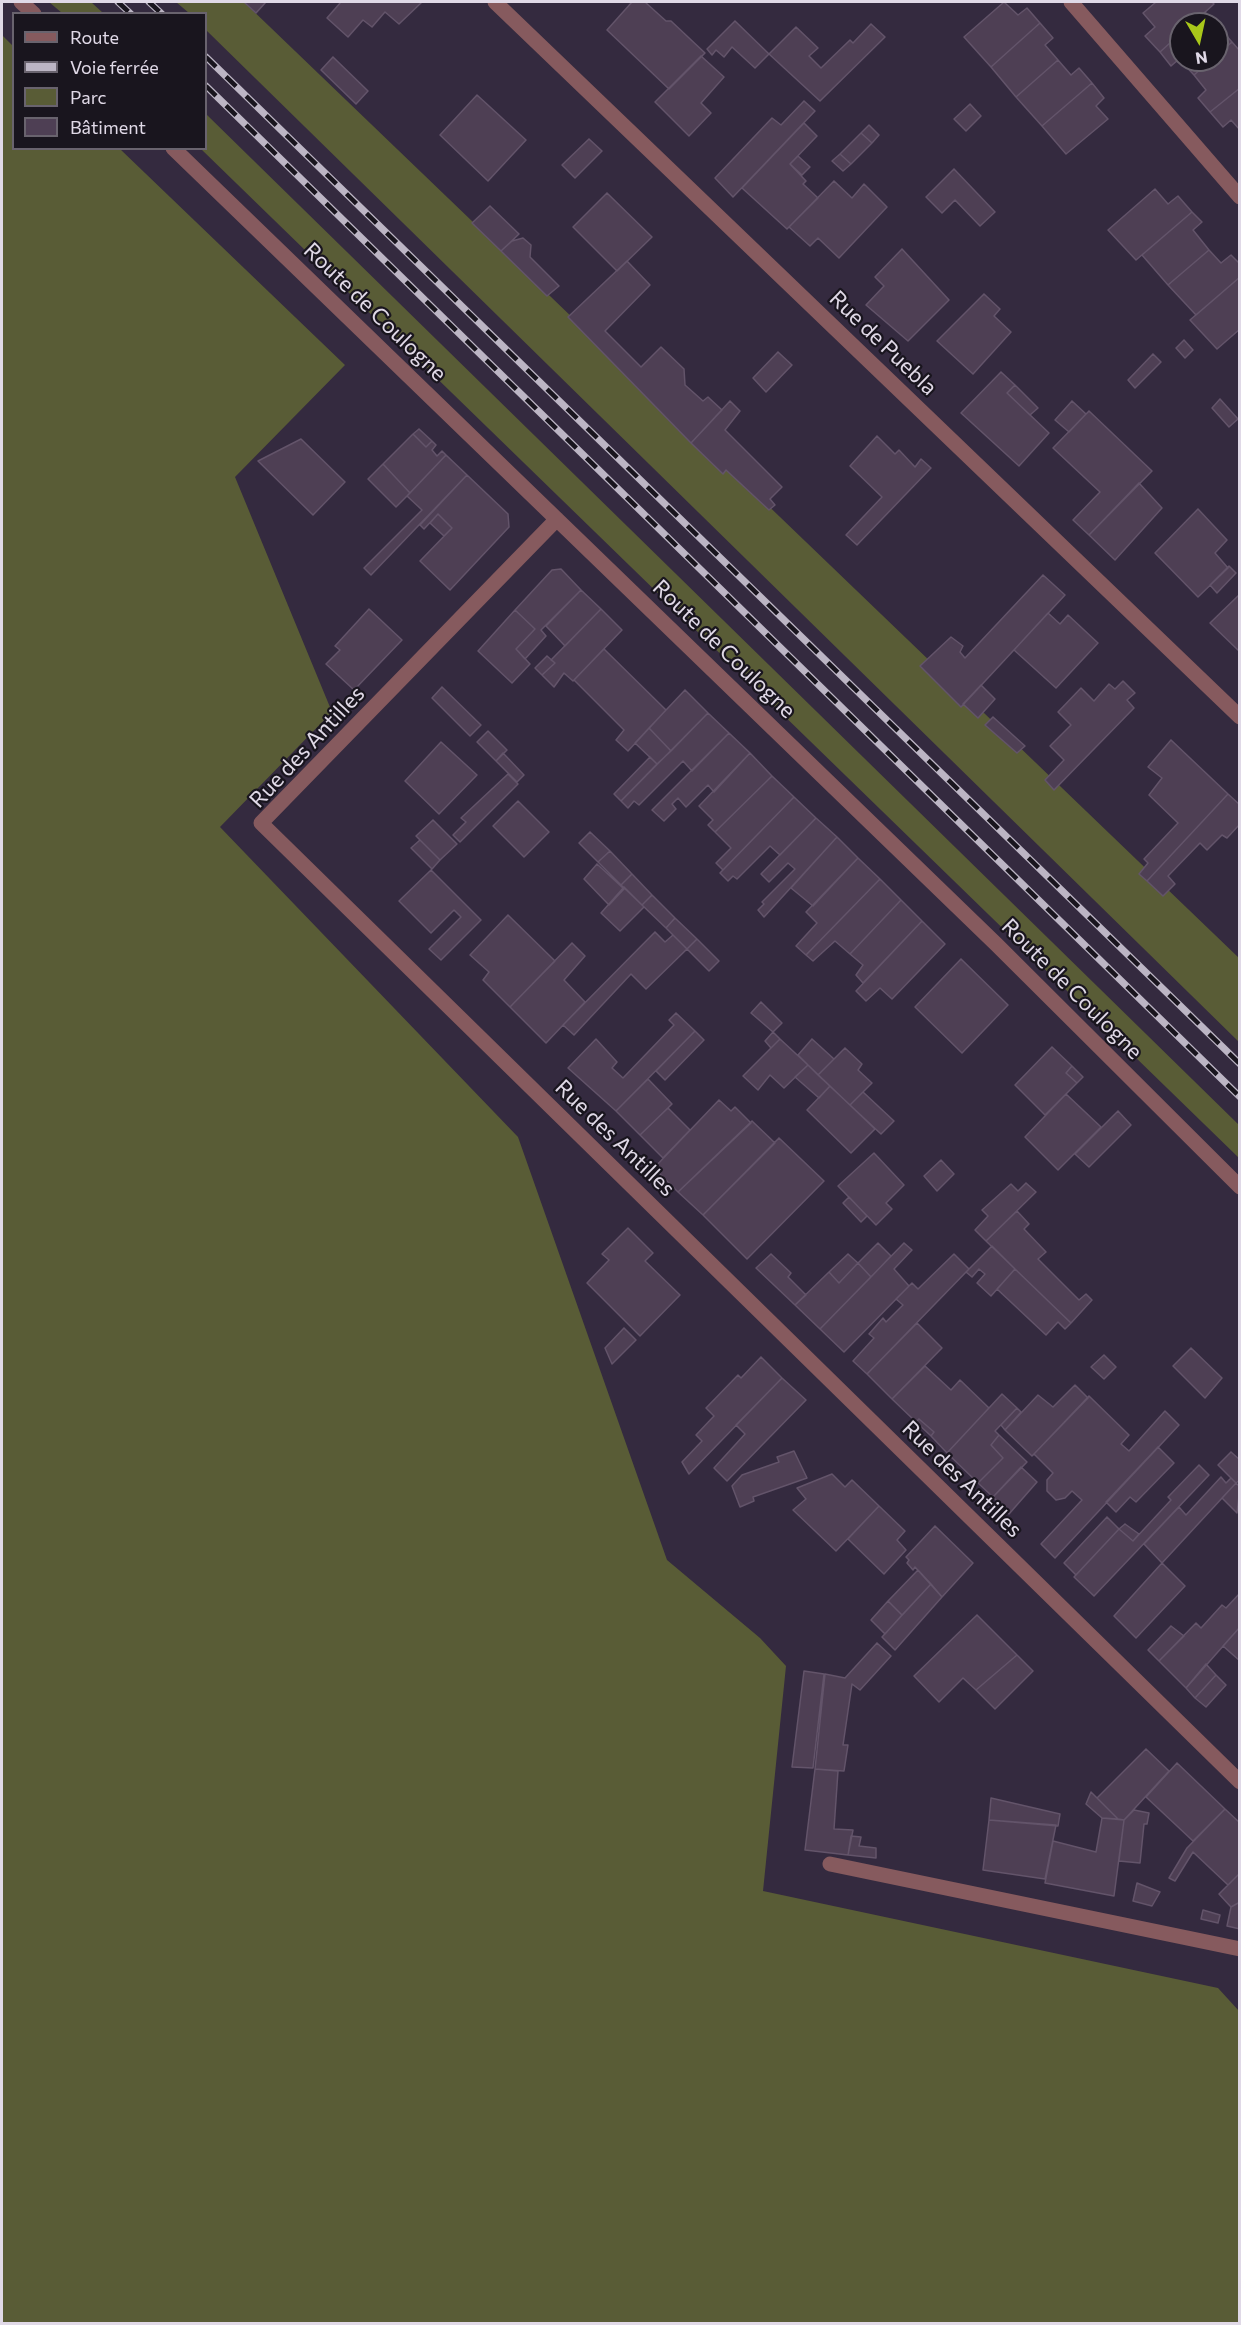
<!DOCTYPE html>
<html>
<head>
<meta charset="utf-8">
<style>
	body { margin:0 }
	#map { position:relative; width:1241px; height:2325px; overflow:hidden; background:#342a3f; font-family:Commissioner,sans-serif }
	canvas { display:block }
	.frame { position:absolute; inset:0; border:3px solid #e0d9e7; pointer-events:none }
	.legend { position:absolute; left:12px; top:12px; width:195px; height:138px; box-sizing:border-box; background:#19151e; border:2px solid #69636e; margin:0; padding:8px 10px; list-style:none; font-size:18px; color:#e0d9e7 }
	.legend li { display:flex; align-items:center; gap:12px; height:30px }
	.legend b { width:30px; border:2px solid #69636e }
	.north { position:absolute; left:1169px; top:12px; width:60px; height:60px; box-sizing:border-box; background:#19151e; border:2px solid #69636e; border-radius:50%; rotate:171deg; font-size:16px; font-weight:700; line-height:24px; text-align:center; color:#e0d9e7 }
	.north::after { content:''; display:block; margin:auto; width:21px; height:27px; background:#a9c71a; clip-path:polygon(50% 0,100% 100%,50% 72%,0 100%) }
</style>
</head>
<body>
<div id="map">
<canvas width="1241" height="2325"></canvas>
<div class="frame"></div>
<ul class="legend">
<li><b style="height:8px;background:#865a5e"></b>Route</li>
<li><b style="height:8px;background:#bcb5c4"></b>Voie ferrée</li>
<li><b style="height:16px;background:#595c36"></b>Parc</li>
<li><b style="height:16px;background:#4e3f54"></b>Bâtiment</li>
</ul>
<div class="north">N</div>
</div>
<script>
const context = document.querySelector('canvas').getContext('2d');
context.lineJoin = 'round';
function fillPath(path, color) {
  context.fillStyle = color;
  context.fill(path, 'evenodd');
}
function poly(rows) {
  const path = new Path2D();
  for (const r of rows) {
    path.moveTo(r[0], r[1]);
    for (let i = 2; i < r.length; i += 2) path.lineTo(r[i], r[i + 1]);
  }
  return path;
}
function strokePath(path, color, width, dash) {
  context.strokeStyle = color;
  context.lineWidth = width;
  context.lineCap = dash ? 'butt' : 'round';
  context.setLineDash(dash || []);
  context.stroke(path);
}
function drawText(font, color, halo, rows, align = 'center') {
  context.font = font + ' Commissioner,sans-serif';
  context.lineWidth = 4.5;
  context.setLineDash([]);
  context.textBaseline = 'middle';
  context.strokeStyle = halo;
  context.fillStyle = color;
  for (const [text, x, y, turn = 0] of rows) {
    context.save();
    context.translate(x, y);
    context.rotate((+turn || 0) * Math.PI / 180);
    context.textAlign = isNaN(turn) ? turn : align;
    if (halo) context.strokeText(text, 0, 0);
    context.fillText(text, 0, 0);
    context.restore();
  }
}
fillPath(poly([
	[49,2,91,2,103,13,62,13],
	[176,2,244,2,1239,958,1239,1042,206,30,206,14,189,13],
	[2,35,13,46,14,148,120,149,345,365,235,477,332,712,220,827,518,1137,667,1560,760,1638,786,1666,763,1891,1218,1988,1239,2011,1239,2323,2,2323],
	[206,114,1239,1125,1239,1158,201,149,206,148]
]), '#595c36');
const building = poly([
	[244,2,266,2,256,13,244,2],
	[341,2,340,2,422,2,399,24,385,12,372,27,363,20,348,37,327,18,341,2],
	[632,2,645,2,666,21,671,21,705,53,669,89,607,30,632,2],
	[1004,2,1018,15,1027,8,1040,23,991,67,964,37,1004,2],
	[1156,2,1212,2,1214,4,1192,24,1181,24,1181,33,1160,52,1145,36,1155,27,1143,13,1156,2],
	[1205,12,1216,24,1192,24,1205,12],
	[735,21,769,54,755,68,732,47,724,57,716,50,712,55,707,49,735,21],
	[1040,23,1053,38,1045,45,1058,60,1016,97,991,67,1040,23],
	[871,24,885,37,820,101,769,54,796,27,818,48,809,56,821,68,850,40,853,43,871,24],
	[1217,25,1232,42,1217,55,1217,25],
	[1181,33,1181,60,1211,60,1194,75,1179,59,1171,66,1160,52,1181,33],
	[1232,42,1240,51,1240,88,1210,112,1198,98,1206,90,1194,75,1211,60,1217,60,1217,55,1232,42],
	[701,56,724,77,701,103,711,113,689,136,655,102,701,56],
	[333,57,368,91,356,104,321,70,333,57],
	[1058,60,1071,75,1079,68,1092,83,1042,126,1016,97,1058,60],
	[1092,83,1104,98,1096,106,1108,119,1066,154,1042,126,1092,83],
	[1240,88,1240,130,1231,120,1223,127,1210,112,1240,88],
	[477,95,526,140,488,181,440,135,477,95],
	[804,101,815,111,733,197,715,178,772,118,781,125,804,101],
	[970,104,981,116,966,131,954,119,970,104],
	[804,123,817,136,790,164,806,181,803,184,818,198,787,229,742,188,804,123],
	[869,125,879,135,872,143,861,133,869,125],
	[861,133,872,143,851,164,840,154,861,133],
	[589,139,602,151,575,178,562,165,589,139],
	[840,154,851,164,843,171,832,161,840,154],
	[798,156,810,167,802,175,790,164,798,156],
	[954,169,995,212,980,226,955,200,942,213,926,197,954,169],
	[834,181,852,198,864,184,887,207,839,258,818,238,810,246,789,227,834,181],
	[1155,189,1168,204,1178,196,1192,212,1136,260,1108,230,1155,189],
	[607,193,652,237,617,271,573,227,607,193],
	[490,206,519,234,501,251,472,223,490,206],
	[1192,212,1202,222,1193,230,1209,250,1168,285,1142,255,1192,212],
	[523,238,531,245,530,257,559,286,547,296,501,251,512,241,523,238],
	[902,249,949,300,908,341,866,305,884,286,875,277,902,249],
	[1209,250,1221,263,1231,255,1240,264,1240,277,1196,315,1168,285,1209,250],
	[627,261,650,285,605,331,641,367,661,347,684,369,685,385,703,401,708,397,722,410,691,443,568,317,627,261],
	[1240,277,1240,329,1217,349,1190,320,1240,277],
	[984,294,1000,309,994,316,1011,332,973,374,937,341,984,294],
	[1184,340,1193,350,1185,358,1176,348,1184,340],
	[778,352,792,365,766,392,753,378,778,352],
	[1153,354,1161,362,1135,388,1128,380,1153,354],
	[1001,372,1015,385,1007,393,1049,433,1019,466,961,413,1001,372],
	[1015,385,1038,408,1030,415,1007,393,1015,385],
	[1220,399,1238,419,1229,427,1212,408,1220,399],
	[730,401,740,411,725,430,782,487,770,499,775,505,769,510,726,470,723,474,691,443,730,401],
	[1072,401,1086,414,1069,432,1055,420,1072,401],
	[1089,411,1152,471,1089,535,1073,520,1100,492,1053,448,1089,411],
	[419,429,432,441,426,447,413,434,419,429],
	[413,434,426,447,432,441,436,445,432,450,437,456,442,451,446,455,410,493,383,464,413,434],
	[877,436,895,454,899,450,915,467,921,459,931,468,857,545,846,535,882,497,850,466,877,436],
	[301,439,345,482,313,515,258,461,301,439],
	[446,455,467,475,371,575,364,568,422,510,407,496,446,455],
	[383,464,410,493,396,507,368,479,383,464],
	[467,475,508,514,509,527,450,590,420,561,452,528,438,514,424,529,420,525,467,475],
	[1139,483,1162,508,1115,560,1089,535,1139,483],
	[1198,509,1227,540,1215,553,1228,568,1198,597,1155,553,1198,509],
	[438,514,452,528,444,536,430,523,438,514],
	[1229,566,1236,573,1217,593,1210,585,1229,566],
	[561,569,581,590,541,630,546,636,525,659,516,649,535,629,515,610,552,570,561,569],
	[1043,575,1065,595,961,707,920,666,951,637,963,646,960,652,965,658,1043,575],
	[581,590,601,609,565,646,546,626,581,590],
	[1240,594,1240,652,1210,623,1240,594],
	[369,609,402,640,354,690,326,664,340,650,335,646,369,609],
	[601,609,622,630,573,681,564,673,554,687,542,675,555,663,551,660,601,609],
	[515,610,535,629,516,649,530,664,512,683,478,651,515,610],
	[1048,613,1060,624,1068,615,1098,643,1056,688,1014,650,1048,613],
	[604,649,666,710,628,751,616,740,624,730,574,680,604,649],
	[547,656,555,663,542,675,535,668,547,656],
	[1123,681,1135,693,1127,700,1134,708,1054,790,1045,780,1064,760,1050,746,1071,725,1058,712,1081,688,1094,701,1109,684,1115,689,1123,681],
	[981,685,995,699,978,718,963,704,981,685],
	[442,687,481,725,470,736,432,698,442,687],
	[685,690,708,713,671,751,649,728,685,690],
	[708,713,729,733,692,771,683,761,639,805,634,801,628,808,621,801,708,713],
	[993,717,1025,746,1017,753,985,725,993,717],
	[649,728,671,751,657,764,635,743,649,728],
	[488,731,507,750,496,761,477,742,488,731],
	[729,733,750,753,714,792,708,785,686,807,678,798,672,804,676,809,664,821,652,810,729,733],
	[1171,740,1228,794,1147,881,1139,874,1148,863,1144,859,1178,823,1149,795,1162,778,1148,767,1171,740],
	[441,742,477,775,439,814,405,781,441,742],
	[503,753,524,775,517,782,496,761,503,753],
	[750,753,772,776,715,832,708,825,713,820,699,806,750,753],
	[650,757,657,764,621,801,614,794,650,757],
	[508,774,518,784,460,842,453,835,466,822,461,818,508,774],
	[772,776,794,797,723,870,716,863,731,848,715,832,772,776],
	[1228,794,1240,805,1240,824,1227,838,1222,835,1207,850,1200,843,1168,876,1175,884,1163,896,1147,881,1228,794],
	[794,797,816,818,780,855,770,846,737,879,733,876,728,881,720,873,794,797],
	[518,801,549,832,524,857,493,826,518,801],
	[816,818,837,837,764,917,758,910,764,904,762,902,795,869,788,863,769,882,761,874,816,818],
	[433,820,457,844,440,860,416,836,433,820],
	[590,832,610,851,598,862,579,843,590,832],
	[837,837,858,858,813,906,791,888,837,837],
	[420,840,440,860,432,869,411,848,420,840],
	[610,851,632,874,621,885,598,862,610,851],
	[858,858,880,879,806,955,796,946,817,923,806,912,858,858],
	[597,864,624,889,609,905,584,879,597,864],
	[431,870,481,920,441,960,429,949,461,917,454,910,431,933,399,901,431,870],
	[632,874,652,895,642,905,621,885,632,874],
	[880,879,901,900,850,954,835,941,813,961,806,955,880,879],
	[624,887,644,907,620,931,601,913,624,887],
	[652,895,675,918,666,928,642,905,652,895],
	[901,900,922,921,863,983,856,975,863,965,850,954,901,900],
	[508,915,555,961,510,1007,483,980,489,972,470,955,508,915],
	[675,918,697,939,687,949,666,928,675,918],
	[922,921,945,944,892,999,880,988,866,1001,856,991,922,921],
	[655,932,665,942,673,935,687,949,646,989,631,974,574,1035,563,1025,655,932],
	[697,939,719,961,709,971,687,949,697,939],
	[572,943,585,956,564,980,585,1002,546,1043,510,1007,572,943],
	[961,959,1008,1005,962,1053,915,1007,961,959],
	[761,1002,782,1023,773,1032,751,1013,761,1002],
	[676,1013,695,1031,616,1111,568,1068,596,1039,617,1062,612,1068,623,1078,674,1025,669,1020,676,1013],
	[695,1031,704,1040,665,1080,656,1071,695,1031],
	[773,1032,780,1039,771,1048,765,1041,773,1032],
	[780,1039,808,1065,784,1088,770,1075,758,1090,743,1076,780,1039],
	[812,1039,834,1059,818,1075,798,1055,812,1039],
	[1052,1047,1072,1066,1066,1073,1077,1083,1045,1115,1015,1085,1052,1047],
	[845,1048,862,1064,858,1070,872,1083,850,1105,818,1075,845,1048],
	[808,1065,830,1086,819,1098,795,1077,808,1065],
	[1072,1066,1083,1077,1077,1083,1066,1073,1072,1066],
	[648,1079,672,1104,640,1135,616,1111,648,1079],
	[830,1086,875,1129,851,1153,807,1110,830,1086],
	[863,1092,894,1121,881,1134,850,1105,863,1092],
	[1066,1094,1101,1127,1058,1170,1025,1137,1066,1094],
	[719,1100,731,1111,735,1107,751,1123,678,1192,654,1168,719,1100],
	[668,1108,690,1130,663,1158,640,1135,668,1108],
	[1118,1111,1131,1125,1089,1167,1075,1154,1118,1111],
	[752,1121,775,1143,703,1215,678,1192,752,1121],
	[779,1138,824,1181,747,1259,703,1215,779,1138],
	[874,1153,904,1185,886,1203,892,1209,876,1225,838,1186,874,1153],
	[941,1160,954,1174,937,1191,924,1176,941,1160],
	[1026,1183,1036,1192,986,1241,975,1230,988,1216,982,1210,1011,1184,1018,1191,1026,1183],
	[849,1197,867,1216,861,1222,843,1203,849,1197],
	[1017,1211,1029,1224,1024,1229,1046,1252,1038,1259,1079,1300,1086,1294,1092,1300,1071,1323,986,1241,1017,1211],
	[628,1228,653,1253,645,1261,680,1295,640,1336,587,1283,609,1260,602,1254,628,1228],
	[878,1243,891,1256,871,1277,858,1263,878,1243],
	[904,1243,912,1250,894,1269,909,1286,844,1352,820,1329,904,1243],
	[992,1246,1015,1269,991,1296,977,1283,985,1274,979,1269,972,1277,966,1272,992,1246],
	[771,1254,791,1273,788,1277,806,1295,795,1305,756,1268,771,1254],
	[848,1254,858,1263,839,1283,829,1272,848,1254],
	[954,1254,969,1269,867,1374,853,1361,874,1338,869,1334,883,1318,886,1322,903,1305,896,1299,912,1283,918,1289,954,1254],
	[858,1263,871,1277,820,1329,795,1305,829,1272,839,1283,858,1263],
	[1015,1269,1071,1323,1065,1329,1058,1322,1046,1335,997,1289,1015,1269],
	[917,1323,942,1348,892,1399,867,1374,917,1323],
	[624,1328,636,1340,612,1364,605,1348,624,1328],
	[1191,1348,1222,1378,1205,1398,1173,1366,1191,1348],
	[1104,1355,1116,1367,1104,1379,1091,1367,1104,1355],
	[761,1357,782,1378,689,1474,682,1462,702,1441,696,1435,714,1416,706,1408,738,1375,741,1378,761,1357],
	[925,1366,951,1390,960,1380,989,1408,947,1453,931,1436,934,1432,919,1419,916,1422,892,1399,925,1366],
	[782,1378,806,1400,727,1481,714,1468,745,1434,736,1425,782,1378],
	[1075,1385,1088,1398,1032,1456,1005,1430,1038,1395,1053,1407,1075,1385],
	[1002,1394,1017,1408,995,1431,999,1435,991,1445,1003,1458,978,1483,947,1453,1002,1394],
	[1089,1396,1129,1435,1121,1444,1129,1451,1165,1411,1179,1425,1055,1558,1041,1544,1082,1500,1072,1491,1065,1498,1056,1500,1047,1491,1047,1480,1053,1473,1034,1454,1089,1396],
	[1017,1408,1021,1412,1005,1430,1001,1425,1017,1408],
	[919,1419,934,1432,931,1436,916,1422,919,1419],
	[999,1435,1027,1462,993,1497,978,1483,1003,1458,991,1445,999,1435],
	[1158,1447,1174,1463,1136,1502,1130,1497,1116,1512,1106,1502,1158,1447],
	[794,1451,807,1478,753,1497,754,1501,740,1507,732,1486,742,1475,779,1462,777,1457,794,1451],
	[1231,1452,1240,1460,1240,1480,1236,1483,1218,1465,1231,1452],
	[1199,1465,1209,1475,1094,1596,1074,1577,1119,1529,1133,1541,1171,1500,1168,1497,1199,1465],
	[1021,1467,1037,1482,1009,1514,993,1497,1021,1467],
	[832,1474,845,1487,852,1480,879,1506,836,1551,793,1510,806,1499,797,1488,832,1474],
	[1221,1477,1226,1483,1231,1478,1236,1483,1162,1563,1144,1544,1179,1507,1186,1515,1221,1477],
	[1236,1483,1240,1487,1237,1513,1222,1498,1236,1483],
	[879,1506,905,1531,897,1540,906,1550,884,1574,848,1539,879,1506],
	[1107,1517,1119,1529,1076,1575,1064,1563,1107,1517],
	[1125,1524,1139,1534,1133,1541,1119,1529,1125,1524],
	[935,1526,973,1563,942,1597,915,1567,913,1570,907,1563,909,1560,906,1557,935,1526],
	[1162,1563,1185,1586,1136,1638,1114,1616,1162,1563],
	[918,1570,931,1584,902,1615,888,1601,918,1570],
	[931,1584,942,1597,895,1650,882,1637,931,1584],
	[1240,1593,1240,1627,1186,1688,1159,1661,1196,1623,1201,1628,1222,1605,1226,1608,1240,1593],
	[888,1601,902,1615,885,1634,871,1620,888,1601],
	[977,1615,1017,1655,976,1690,963,1678,939,1702,914,1676,977,1615],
	[1171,1626,1184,1636,1159,1661,1148,1650,1171,1626],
	[1240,1627,1240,1661,1223,1646,1240,1627],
	[877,1643,891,1656,860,1690,852,1684,843,1745,848,1745,844,1771,815,1769,825,1674,845,1678,877,1643],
	[1017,1655,1033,1671,995,1709,976,1690,1017,1655],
	[1206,1664,1216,1675,1195,1698,1186,1688,1206,1664],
	[804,1671,824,1674,813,1768,792,1767,804,1671],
	[1216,1675,1226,1685,1206,1707,1195,1698,1216,1675],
	[1146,1749,1169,1771,1124,1820,1118,1819,1097,1798,1146,1749],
	[1177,1763,1225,1809,1193,1841,1146,1797,1177,1763],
	[815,1769,838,1771,834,1829,853,1830,848,1855,805,1850,815,1769],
	[1091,1792,1118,1819,1102,1818,1086,1804,1091,1792],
	[991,1798,1060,1814,1058,1826,989,1820,991,1798],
	[1225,1809,1240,1823,1240,1873,1228,1885,1193,1852,1175,1881,1169,1878,1187,1848,1225,1809],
	[1134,1810,1149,1813,1147,1824,1144,1824,1140,1863,1119,1861,1124,1820,1134,1810],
	[1102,1818,1124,1820,1114,1896,1045,1883,1053,1841,1096,1852,1102,1818],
	[989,1820,1056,1825,1045,1879,983,1870,989,1820],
	[851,1836,861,1837,859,1846,876,1848,876,1858,848,1855,851,1836],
	[1240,1873,1240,1902,1231,1907,1219,1894,1240,1873],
	[1137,1883,1160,1892,1152,1906,1133,1901,1137,1883],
	[1240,1902,1240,1929,1227,1926,1231,1907,1240,1902],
	[1203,1910,1220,1915,1218,1923,1201,1919,1203,1910]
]);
fillPath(building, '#4e3f54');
strokePath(building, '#63546a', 1.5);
strokePath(poly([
	[21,2,34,14],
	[495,2,1240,717],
	[1071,2,1240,197],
	[173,148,996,944,1240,1187],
	[557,519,261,823,1240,1782],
	[830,1864,1240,1949]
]), '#865a5e', 15);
const rail = poly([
	[118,2,131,14],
	[149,2,162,14],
	[206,57,1240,1064],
	[206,86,1240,1097]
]);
strokePath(rail, '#bcb5c4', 7);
strokePath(rail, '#19151e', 4.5, [14]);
drawText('22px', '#e0d9e7', '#19151e', [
	["Route de Coulogne",375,312,44],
	["Rue de Puebla",883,343,44],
	["Route de Coulogne",724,649,44],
	["Rue des Antilles",307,747,-47],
	["Route de Coulogne",1072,989,45],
	["Rue des Antilles",615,1138,44],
	["Rue des Antilles",962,1479,44]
]);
</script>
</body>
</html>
